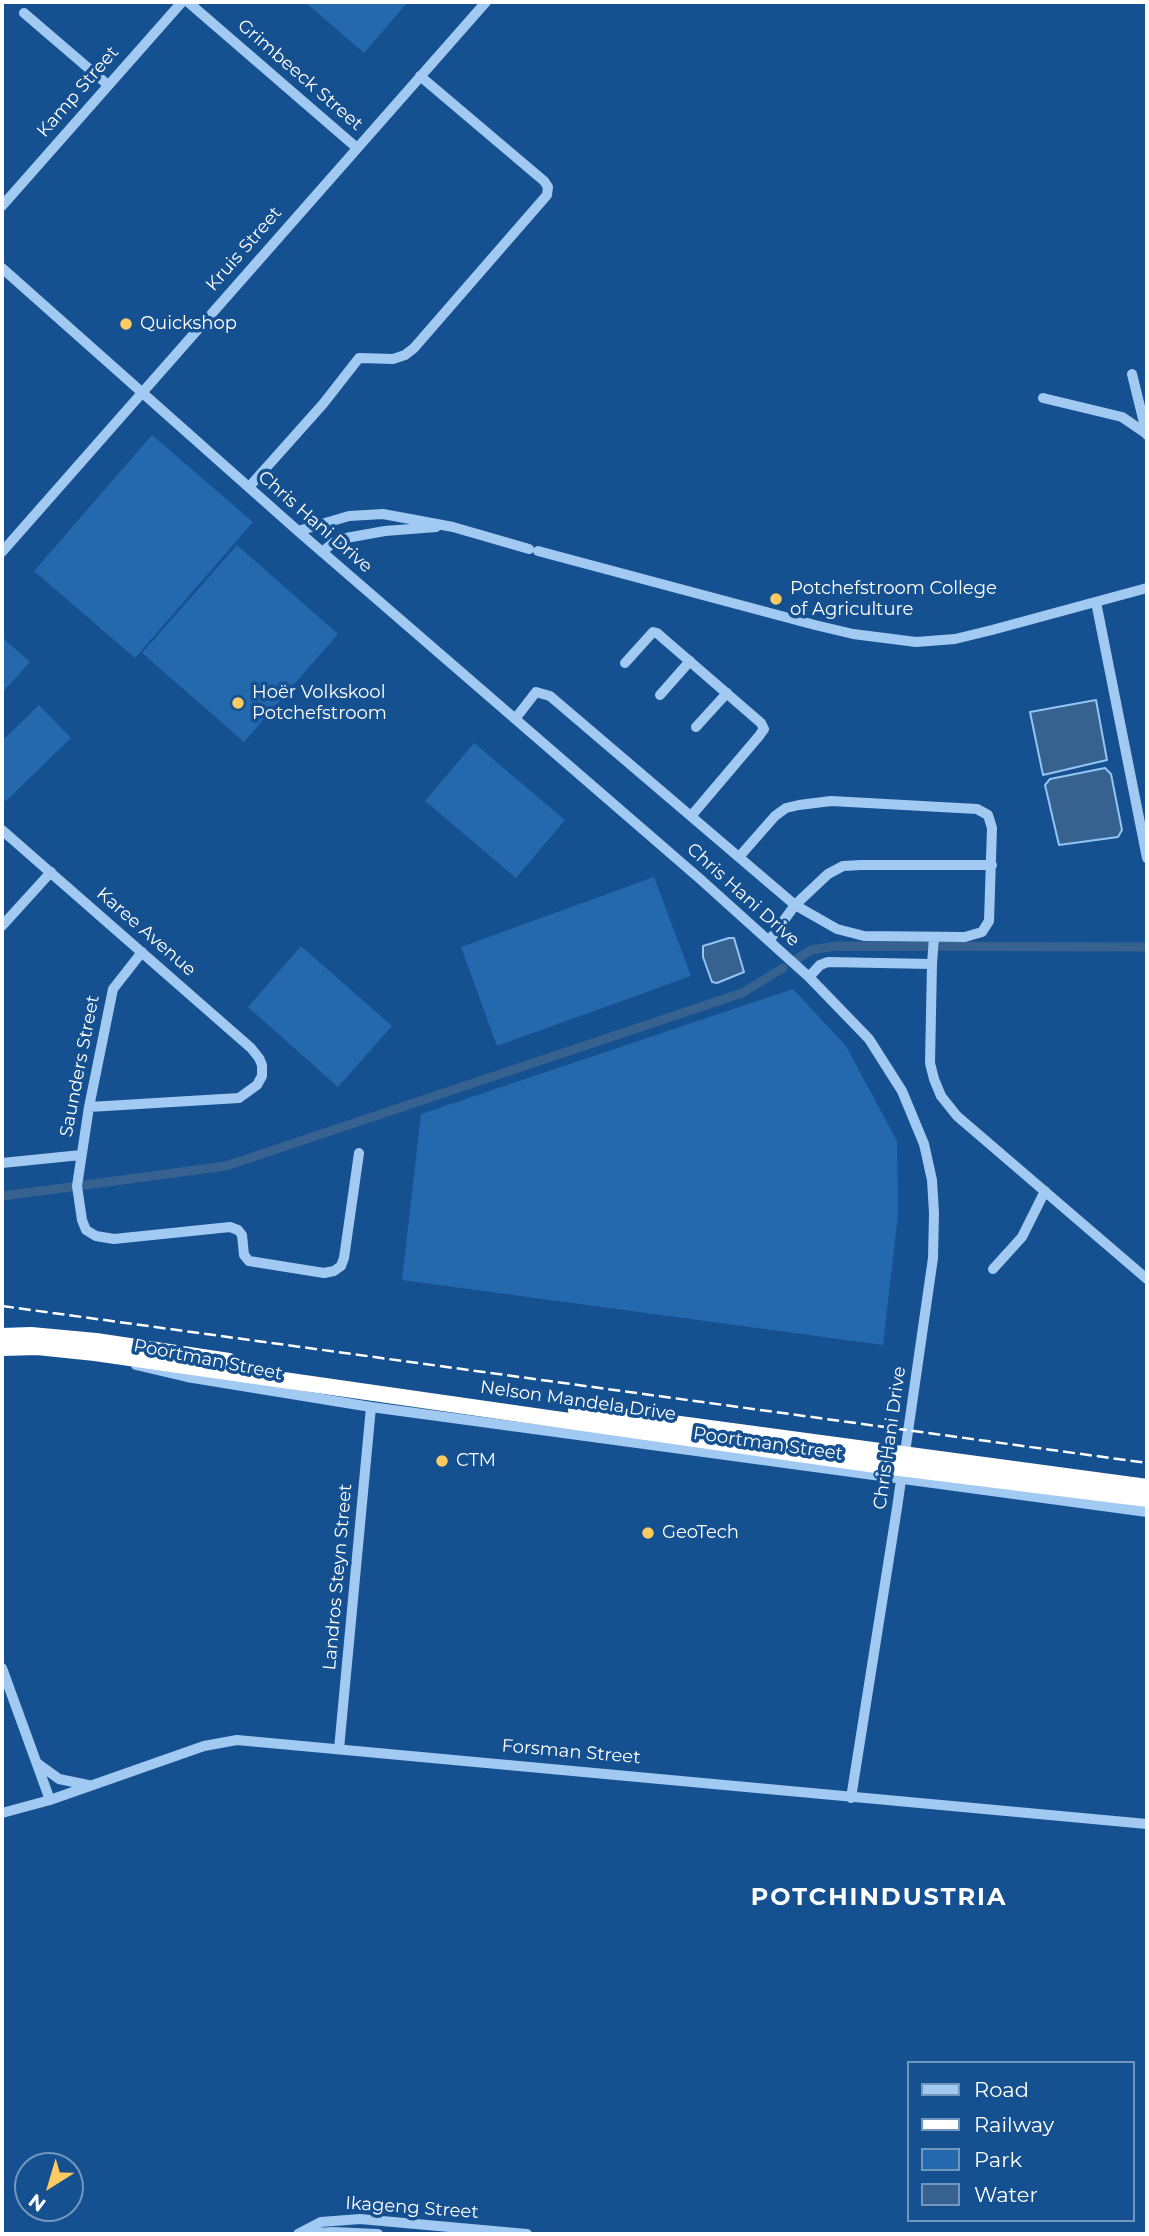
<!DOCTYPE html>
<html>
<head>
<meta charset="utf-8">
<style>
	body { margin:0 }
	#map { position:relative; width:1149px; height:2236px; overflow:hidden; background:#155090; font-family:Montserrat,sans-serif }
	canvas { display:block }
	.frame { position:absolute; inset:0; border:4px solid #fff; pointer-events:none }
	.legend { position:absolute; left:907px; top:2061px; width:228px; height:161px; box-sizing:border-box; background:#155090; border:2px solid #7396bc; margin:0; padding:9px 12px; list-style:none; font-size:21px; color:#fff }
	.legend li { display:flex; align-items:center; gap:14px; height:35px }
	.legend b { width:35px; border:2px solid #7396bc }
	.north { position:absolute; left:14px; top:2152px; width:70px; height:70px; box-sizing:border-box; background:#155090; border:2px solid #7396bc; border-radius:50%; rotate:217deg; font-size:19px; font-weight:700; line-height:28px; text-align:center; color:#fff }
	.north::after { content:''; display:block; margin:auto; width:24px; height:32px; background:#ffca60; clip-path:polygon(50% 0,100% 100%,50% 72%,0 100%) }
</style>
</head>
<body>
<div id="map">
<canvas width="1149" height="2236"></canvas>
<div class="frame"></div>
<ul class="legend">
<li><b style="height:9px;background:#a1c9f1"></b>Road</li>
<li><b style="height:9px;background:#fff"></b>Railway</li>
<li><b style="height:19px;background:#2468ad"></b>Park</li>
<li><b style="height:19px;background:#376290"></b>Water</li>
</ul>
<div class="north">N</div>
</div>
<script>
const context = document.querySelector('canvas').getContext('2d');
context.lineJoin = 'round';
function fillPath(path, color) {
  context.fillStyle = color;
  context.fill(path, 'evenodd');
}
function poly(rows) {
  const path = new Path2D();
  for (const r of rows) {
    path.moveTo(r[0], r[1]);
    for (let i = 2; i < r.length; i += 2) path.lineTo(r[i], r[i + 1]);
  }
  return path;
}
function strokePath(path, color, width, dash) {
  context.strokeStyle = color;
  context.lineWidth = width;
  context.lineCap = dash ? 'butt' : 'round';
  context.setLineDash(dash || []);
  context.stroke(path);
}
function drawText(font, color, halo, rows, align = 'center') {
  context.font = font + ' Montserrat,sans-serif';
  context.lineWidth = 7;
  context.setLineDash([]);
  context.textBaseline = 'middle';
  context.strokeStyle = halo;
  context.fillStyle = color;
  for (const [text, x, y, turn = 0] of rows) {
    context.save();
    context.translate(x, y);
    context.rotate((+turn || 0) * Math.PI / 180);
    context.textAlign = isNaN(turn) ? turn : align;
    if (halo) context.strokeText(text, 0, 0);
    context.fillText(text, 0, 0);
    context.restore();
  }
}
fillPath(poly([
	[305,2,408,2,364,53],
	[152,435,253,522,135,658,34,571],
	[237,545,338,634,244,742,142,653],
	[2,637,30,662,2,693],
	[39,705,71,738,6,801,2,797,2,741],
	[474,743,565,820,516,878,425,801],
	[654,877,691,976,497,1046,461,947],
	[301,946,392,1026,338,1087,248,1007],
	[793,989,846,1046,897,1141,898,1215,883,1345,402,1280,421,1114]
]), '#2468ad');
const water = poly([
	[1096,700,1107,760,1043,775,1030,712,1096,700],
	[1105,768,1111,774,1122,830,1118,837,1059,845,1045,785,1050,779,1105,768],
	[729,938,734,938,744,972,717,983,712,982,703,957,703,946,729,938]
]);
fillPath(water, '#376290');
strokePath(water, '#93c4f3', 2);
strokePath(poly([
	[797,959,811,950,836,946,1147,947],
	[85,1185,226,1166,742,993,783,968],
	[2,1196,71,1187]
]), '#376290', 9);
strokePath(poly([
	[188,2,357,148],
	[24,13,108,85],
	[2,206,182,2],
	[2,268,298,531,699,878,809,977,869,1039,902,1091,924,1144,932,1180,934,1213,933,1258,897,1508,851,1798],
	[1132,374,1147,435],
	[1043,398,1122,417,1147,434],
	[249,487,323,404,359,358,393,359,405,355,414,348,547,195,548,187,544,181,420,76],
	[298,531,349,516,383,514,453,527,529,549],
	[538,551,815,625,853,634,916,642,955,639,992,630,1147,588],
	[2,552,486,2],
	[322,552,333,543,346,538,385,531,436,527],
	[1096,602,1147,858],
	[625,663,653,632,657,633,761,723,764,729,759,736,692,815],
	[660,695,690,661],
	[515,719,536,692,550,696,795,905,837,929,864,936,965,937,982,932,989,921,992,828,988,815,977,809,831,801,799,805,786,808,775,816,739,857],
	[696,727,727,693],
	[2,830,251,1048,259,1058,262,1065,262,1076,257,1085,239,1098,89,1107],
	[2,926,51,872],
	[769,941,795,905,828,874,843,866,861,865,992,865],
	[142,952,113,989,89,1107,77,1186,82,1220,86,1230,96,1236,114,1239,230,1227,238,1230,242,1235,244,1255,249,1261,324,1273,334,1271,341,1266,344,1258,359,1153],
	[932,964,934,937],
	[809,977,820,965,828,962,932,964,930,1063,934,1079,941,1096,957,1116,1147,1279],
	[2,1163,81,1155],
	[993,1269,1022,1237,1045,1191],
	[136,1365,187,1377,371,1407,1147,1512],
	[2,1668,50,1800],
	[339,1749,371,1407],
	[37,1763,59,1779,88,1785],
	[2,1813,50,1800,204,1746,237,1740,1147,1824],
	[298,2234,321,2222,360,2219,527,2234],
	[298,2234,333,2232,378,2234]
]), '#a1c9f1', 10);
strokePath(poly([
	[2,1336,31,1335,96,1341,229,1361],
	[2,1348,37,1347,95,1353,876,1465,1147,1499],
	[576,1410,1147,1487]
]), '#fff', 16);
strokePath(poly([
	[2,1306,1147,1463]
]), '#fff', 2.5, [12, 5]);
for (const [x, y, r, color] of [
	[126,324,7,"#ffca60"],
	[776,599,7,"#ffca60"],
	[238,703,7,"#ffca60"],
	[442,1461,7,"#ffca60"],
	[648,1533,7,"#ffca60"]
]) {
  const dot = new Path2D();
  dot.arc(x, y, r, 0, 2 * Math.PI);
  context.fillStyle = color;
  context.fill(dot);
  strokePath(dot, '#155090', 2.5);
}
drawText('18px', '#fff', '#155090', [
	["Grimbeeck Street",300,75,41],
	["Kamp Street",78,92,-49],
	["Kruis Street",244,249,-49],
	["Chris Hani Drive",315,522,41],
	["Chris Hani Drive",743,895,42],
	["Karee Avenue",146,932,41],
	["Saunders Street",80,1066,-79],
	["Poortman Street",208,1360,11],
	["Nelson Mandela Drive",578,1401,8],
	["Chris Hani Drive",890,1438,-82],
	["Poortman Street",768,1444,8],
	["Landros Steyn Street",338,1577,-85],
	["Forsman Street",571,1752,5],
	["Ikageng Street",412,2208,4]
]);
drawText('18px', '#fff', '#155090', [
	["Quickshop",140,324],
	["Potchefstroom College",790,589],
	["of Agriculture",790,610],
	["Hoër Volkskool",252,693],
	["Potchefstroom",252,714],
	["CTM",456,1461],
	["GeoTech",662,1533]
], 'left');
context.letterSpacing = '2px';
drawText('bold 24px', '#fff', '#155090', [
	["POTCHINDUSTRIA",879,1898]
]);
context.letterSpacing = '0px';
</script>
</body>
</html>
